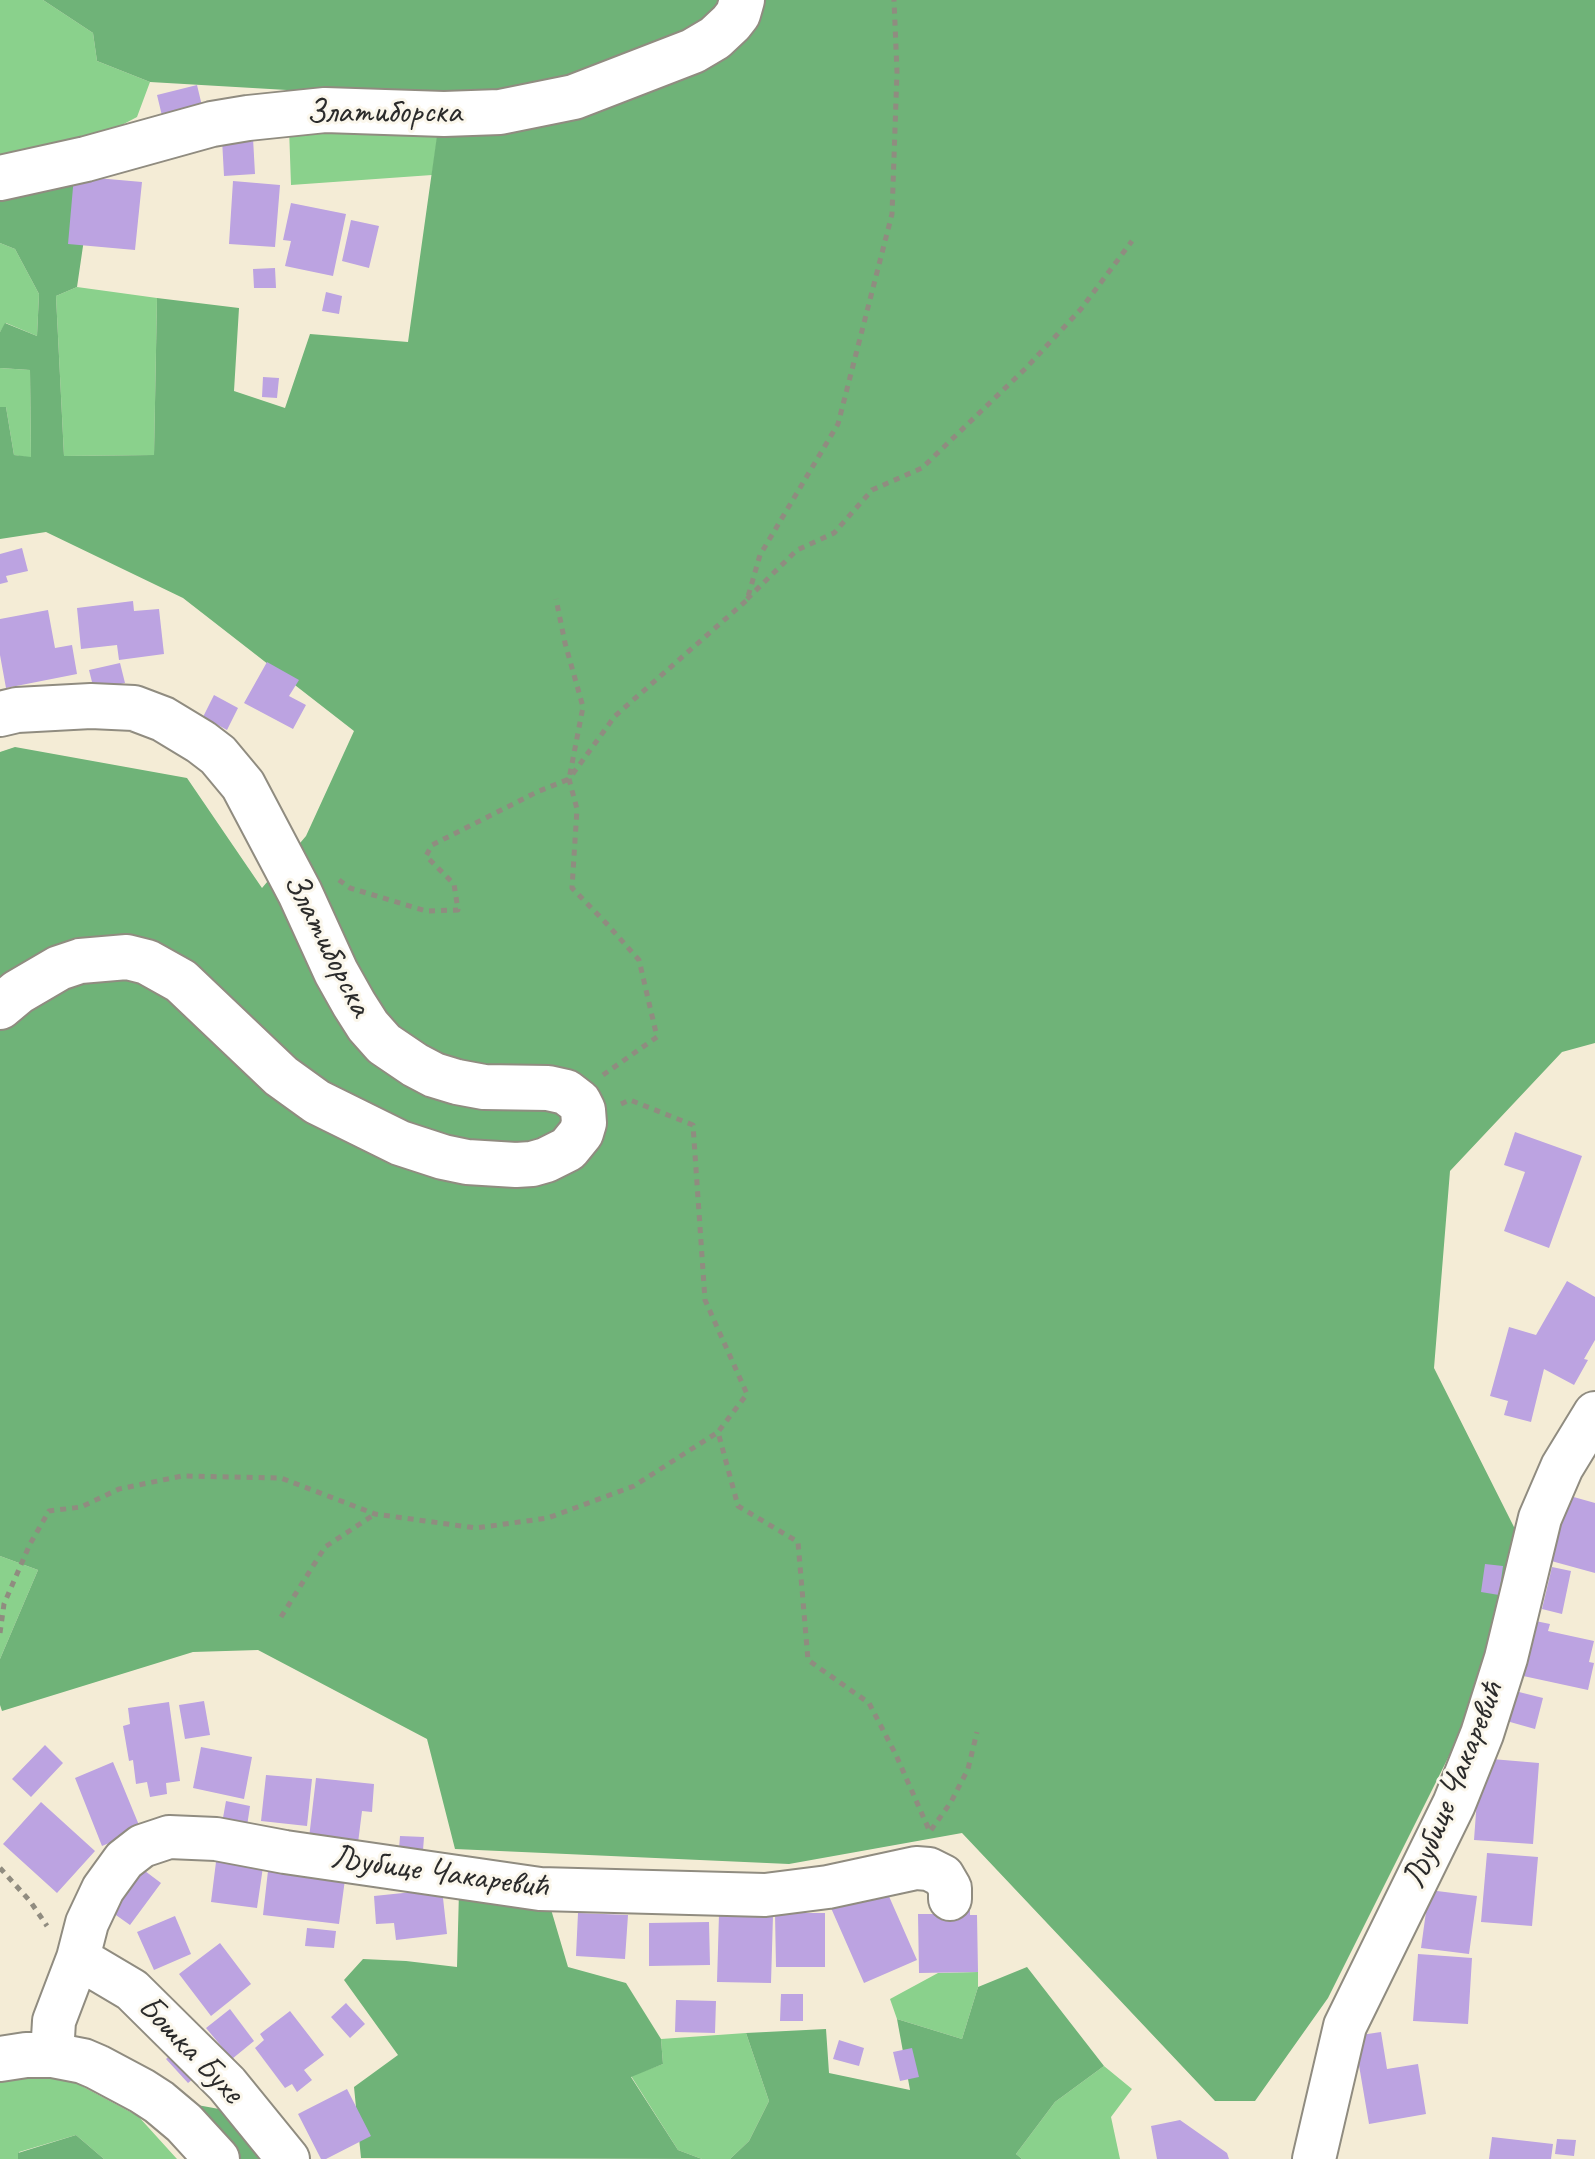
<!DOCTYPE html>
<html>
<head>
<meta charset="utf-8">
<style>
	body { margin:0 }
	canvas { display:block; background:#f4ecd6 }
</style>
</head>
<body>
<canvas width="1595" height="2159"></canvas>
<script>
const context = document.querySelector('canvas').getContext('2d');
context.lineJoin = 'round';
function fillPath(path, color) {
  context.fillStyle = color;
  context.fill(path, 'evenodd');
}
function poly(rows) {
  const path = new Path2D();
  for (const r of rows) {
    path.moveTo(r[0], r[1]);
    for (let i = 2; i < r.length; i += 2) path.lineTo(r[i], r[i + 1]);
  }
  return path;
}
function strokePath(path, color, width, dash) {
  context.strokeStyle = color;
  context.lineWidth = width;
  context.lineCap = dash ? 'butt' : 'round';
  context.setLineDash(dash || []);
  context.stroke(path);
}
function drawText(font, color, halo, rows, align = 'center') {
  context.font = font + ' Caveat,sans-serif';
  context.lineWidth = 6;
  context.setLineDash([]);
  context.textBaseline = 'middle';
  context.strokeStyle = halo;
  context.fillStyle = color;
  for (const [text, x, y, turn = 0] of rows) {
    context.save();
    context.translate(x, y);
    context.rotate((+turn || 0) * Math.PI / 180);
    context.textAlign = isNaN(turn) ? turn : align;
    if (halo) context.strokeText(text, 0, 0);
    context.fillText(text, 0, 0);
    context.restore();
  }
}
fillPath(poly([
	[0,0,43,0,93,33,97,61,150,82,137,117,99,137,0,157],
	[289,128,438,133,432,175,291,185],
	[0,243,15,249,39,294,37,336,6,323,0,332],
	[77,287,157,298,154,455,64,456,56,296],
	[0,368,30,370,31,458,14,455,6,407,0,407],
	[0,1556,38,1570,0,1659],
	[978,1972,978,1987,962,2039,897,2019,890,1999,938,1973],
	[746,2033,769,2101,749,2141,730,2159,702,2159,678,2150,631,2076,663,2064,661,2039],
	[1104,2066,1132,2089,1111,2117,1120,2159,1022,2159,1016,2154,1055,2102],
	[61,2075,138,2116,177,2159,104,2159,76,2135,19,2152,18,2159,0,2159,0,2078]
]), '#8ad18c');
fillPath(poly([
	[43,0,1595,0,1595,1043,1562,1052,1450,1171,1434,1368,1517,1533,1466,1722,1328,1998,1255,2101,1215,2101,962,1833,789,1864,455,1849,427,1739,258,1650,193,1652,2,1711,0,1705,0,1659,38,1570,0,1556,0,752,15,747,187,778,262,888,306,836,354,731,183,598,46,532,0,539,0,407,6,407,14,455,31,457,30,370,0,368,0,332,5,323,37,336,39,294,15,249,0,243,0,157,99,137,77,287,56,296,64,456,154,455,157,298,239,308,234,391,285,408,310,334,408,342,443,93,287,90,150,82,97,61,93,33],
	[459,1891,550,1906,568,1967,626,1983,661,2039,663,2064,631,2077,678,2150,702,2159,361,2158,354,2087,398,2055,344,1980,363,1959,406,1961,457,1967],
	[1027,1967,1104,2066,1055,2102,1016,2154,1022,2159,730,2159,749,2141,769,2101,746,2033,826,2029,829,2073,910,2090,897,2019,962,2039,978,1987],
	[170,2100,230,2111,264,2159,197,2159],
	[76,2135,104,2159,18,2159,18,2153]
]), '#6fb378');
fillPath(poly([
	[197,85,203,110,163,120,157,95],
	[253,138,255,174,224,176,222,139],
	[74,176,142,182,135,250,68,244],
	[233,181,280,185,275,247,229,244],
	[291,203,346,214,333,276,285,266,291,241,283,240],
	[351,220,379,226,369,268,342,261],
	[275,268,276,288,254,288,253,269],
	[326,292,342,296,339,314,322,311],
	[263,377,279,378,277,398,262,397],
	[22,548,28,571,6,576,8,582,0,584,0,554],
	[133,601,134,611,159,609,164,654,119,660,117,645,81,649,77,608],
	[48,610,55,648,72,645,77,674,6,688,0,655,0,619],
	[267,662,299,680,289,696,306,705,293,729,244,703],
	[120,663,125,683,94,690,89,670],
	[214,695,238,708,227,730,203,717],
	[1515,1132,1582,1156,1549,1248,1504,1231,1525,1172,1504,1165],
	[1567,1281,1595,1297,1595,1340,1584,1359,1588,1360,1574,1385,1544,1369,1531,1422,1504,1415,1508,1401,1490,1396,1509,1327,1536,1335],
	[1563,1494,1595,1503,1595,1573,1544,1559],
	[1485,1564,1503,1566,1499,1595,1481,1592],
	[1552,1567,1571,1571,1562,1614,1542,1609],
	[1526,1619,1550,1624,1548,1631,1594,1641,1589,1662,1594,1663,1588,1690,1514,1674],
	[1511,1690,1543,1698,1535,1729,1503,1720],
	[204,1701,210,1735,185,1739,179,1705],
	[169,1702,180,1781,166,1783,167,1794,150,1797,147,1782,136,1784,133,1760,129,1761,123,1726,130,1724,128,1708],
	[45,1745,63,1763,31,1797,12,1779],
	[201,1747,252,1757,244,1799,193,1788],
	[1480,1758,1539,1763,1533,1844,1474,1840],
	[113,1762,141,1830,102,1846,75,1778],
	[266,1775,312,1779,307,1826,261,1821],
	[316,1778,374,1784,372,1812,362,1811,358,1843,309,1838],
	[226,1801,250,1806,246,1833,221,1829],
	[41,1802,95,1851,57,1893,3,1844],
	[400,1836,424,1837,422,1864,398,1862],
	[1487,1853,1538,1857,1532,1926,1481,1922],
	[217,1854,264,1860,257,1908,211,1902],
	[269,1862,346,1872,339,1924,263,1915],
	[137,1865,161,1883,130,1925,106,1908],
	[884,1885,917,1960,864,1983,831,1908],
	[442,1889,447,1934,396,1940,394,1923,376,1924,374,1896],
	[1429,1890,1477,1896,1469,1954,1421,1948],
	[970,1907,970,1915,977,1915,978,1972,919,1973,918,1914,939,1914,939,1908],
	[578,1913,628,1915,625,1959,576,1956],
	[775,1913,825,1913,825,1967,776,1967],
	[719,1914,773,1915,771,1983,717,1982],
	[175,1916,191,1954,154,1970,137,1932],
	[709,1922,710,1965,649,1966,649,1923],
	[307,1928,336,1931,334,1948,305,1946],
	[220,1943,251,1984,211,2016,179,1974],
	[1418,1954,1472,1958,1468,2024,1413,2021],
	[781,1994,803,1994,803,2021,780,2021],
	[676,2000,716,2001,715,2033,675,2032],
	[346,2003,365,2024,350,2038,331,2017],
	[230,2009,254,2041,232,2059,206,2028],
	[290,2011,324,2055,304,2070,312,2080,297,2092,292,2084,285,2088,255,2048,264,2040,260,2034],
	[1381,2032,1387,2069,1418,2064,1426,2114,1369,2124,1354,2036],
	[839,2040,864,2048,859,2066,833,2059],
	[912,2048,919,2077,900,2081,893,2052],
	[177,2049,200,2073,188,2083,166,2059],
	[347,2089,371,2136,326,2159,321,2159,298,2114],
	[1180,2120,1227,2153,1229,2159,1157,2159,1151,2126],
	[1492,2137,1553,2144,1551,2159,1489,2159],
	[1557,2139,1576,2140,1574,2156,1555,2154]
]), '#bca3e1');
const street = poly([
	[78,1958,132,1990,227,2084,288,2159],
	[52,2055,54,2021,78,1958,87,1923,103,1889,124,1860,142,1846,169,1837,216,1839,285,1852,540,1889,765,1895,828,1887,916,1868,929,1869,943,1876,950,1888,950,1899],
	[1314,2159,1345,2026,1454,1804,1482,1734,1506,1658,1540,1518,1562,1467,1595,1413]
]);
const secondary = poly([
	[0,178,86,159,212,124,248,118,325,110,444,114,500,112,574,97,693,51,715,38,731,23,738,14,742,0],
	[0,714,17,710,91,706,134,708,163,719,201,742,218,755,243,785,300,893,336,972,354,1004,368,1026,384,1044,415,1065,434,1075,457,1082,484,1087,548,1088,566,1092,579,1102,583,1110,584,1123,581,1133,568,1149,546,1160,532,1164,516,1165,467,1162,443,1157,400,1143,317,1102,281,1076,181,981,147,962,127,957,80,961,59,968,18,992,0,1007],
	[0,2059,26,2055,52,2055,83,2061,97,2067,142,2091,159,2102,184,2123,217,2159]
]);
strokePath(street, '#908c80', 46);
strokePath(secondary, '#908c80', 48);
strokePath(poly([
	[747,599,797,550,834,533,872,490,922,468,1026,368,1081,309,1132,241],
	[339,880,350,888,426,911,458,910,454,884,426,856,432,845,537,792,569,779,583,707,565,643,556,599],
	[603,1075,657,1037,639,960,606,923,572,888,577,809,569,779,615,716,747,600,760,555,838,424,892,214,897,72,894,0],
	[621,1104,630,1100,693,1125,705,1300,747,1394,718,1432,738,1506,798,1542,808,1660,869,1703,896,1755,930,1832],
	[281,1617,325,1547,375,1514],
	[0,1633,4,1604,30,1544,49,1511,81,1507,119,1489,182,1476,281,1478,375,1514,476,1528,548,1518,634,1486,718,1432],
	[931,1830,951,1802,968,1769,977,1732],
	[0,1868,30,1901,47,1926]
]), '#908c80', 5, [6, 6]);
strokePath(street, '#fff', 42);
strokePath(secondary, '#fff', 44);
drawText('34px', '#2b2b2b', '#fbf7ec', [
	["Златиборска",384,113],
	["Златиборска",327,945,63],
	["Љубице Чакаревић",1454,1786,-68],
	["Љубице Чакаревић",439,1873,8],
	["Бошка Бухе",190,2050,46]
]);
</script>
</body>
</html>
